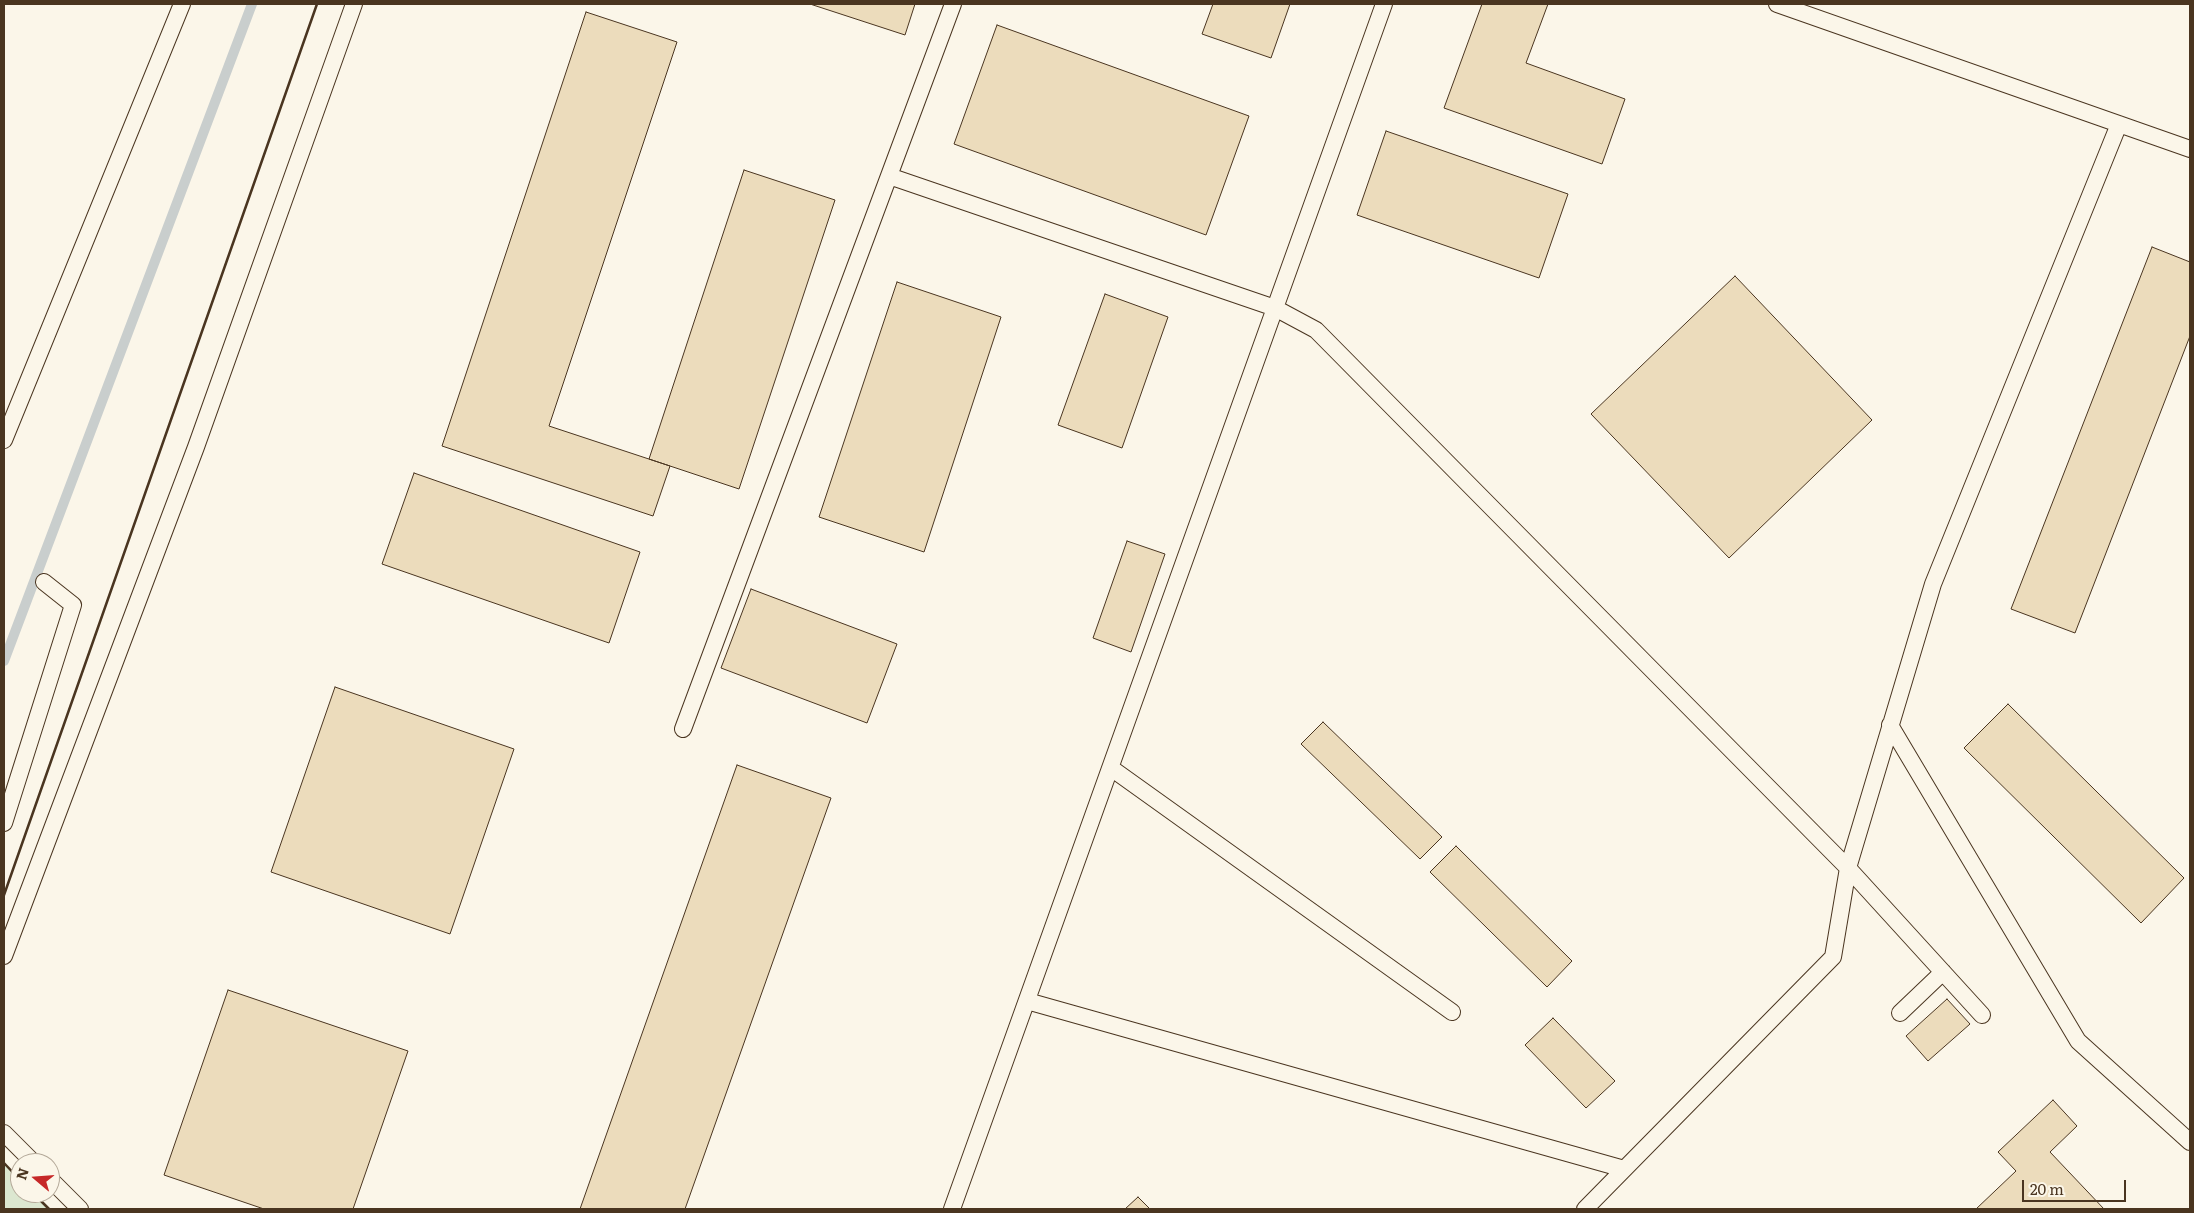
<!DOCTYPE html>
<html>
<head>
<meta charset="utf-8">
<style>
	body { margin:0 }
	#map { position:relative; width:2194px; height:1213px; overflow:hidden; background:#fbf6e9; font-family:Literata,serif }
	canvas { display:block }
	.frame { position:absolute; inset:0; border:5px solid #4a3520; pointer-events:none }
	.north { position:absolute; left:10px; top:1153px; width:50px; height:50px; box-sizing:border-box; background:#fbf6e9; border:1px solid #b4a999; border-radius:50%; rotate:288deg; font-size:14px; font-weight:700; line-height:20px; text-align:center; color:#4a3520 }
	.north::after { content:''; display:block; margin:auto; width:18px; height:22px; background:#c62828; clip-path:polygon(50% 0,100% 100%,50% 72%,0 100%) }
	.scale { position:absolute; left:2022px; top:1180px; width:104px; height:22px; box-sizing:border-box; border:2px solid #4a3520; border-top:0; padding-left:6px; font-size:15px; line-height:18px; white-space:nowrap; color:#4a3520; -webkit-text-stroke:4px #fbf6e9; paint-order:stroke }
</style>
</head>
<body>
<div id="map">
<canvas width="2194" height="1213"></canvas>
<div class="frame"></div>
<div class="north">N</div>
<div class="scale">20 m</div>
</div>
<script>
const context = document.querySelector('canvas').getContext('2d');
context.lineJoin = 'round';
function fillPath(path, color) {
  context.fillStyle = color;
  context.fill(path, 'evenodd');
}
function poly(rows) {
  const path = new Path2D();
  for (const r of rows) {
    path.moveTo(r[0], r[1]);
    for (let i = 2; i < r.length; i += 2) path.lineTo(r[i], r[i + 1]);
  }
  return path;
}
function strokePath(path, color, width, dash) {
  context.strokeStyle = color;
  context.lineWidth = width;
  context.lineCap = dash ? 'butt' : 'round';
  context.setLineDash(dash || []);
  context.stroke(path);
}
const green = poly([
	[4,1164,20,1180,20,1193,33,1193,49,1209,4,1209,4,1164]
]);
fillPath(green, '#dce7d0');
strokePath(green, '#887966', 1);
strokePath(poly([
	[4,661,252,4]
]), '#c9cecd', 10);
const building = poly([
	[810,4,915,4,905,35,810,4],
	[1213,4,1290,4,1271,58,1202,34,1213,4],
	[1482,4,1548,4,1526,63,1625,99,1602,164,1444,108,1482,4],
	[586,12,677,42,549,426,670,466,653,516,442,446,586,12],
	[997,25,1249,116,1206,235,954,144,997,25],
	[1386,131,1568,194,1539,278,1357,215,1386,131],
	[744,170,835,200,739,489,649,459,744,170],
	[2152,247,2190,262,2190,336,2075,633,2011,609,2152,247],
	[1735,276,1872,420,1729,558,1591,414,1735,276],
	[897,282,1001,317,924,552,819,517,897,282],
	[1105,294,1168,317,1122,448,1058,425,1105,294],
	[414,473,640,552,609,643,382,564,414,473],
	[1127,541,1165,554,1131,652,1093,638,1127,541],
	[751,589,897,644,867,723,721,668,751,589],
	[335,687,514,749,450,934,271,872,335,687],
	[2008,704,2184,878,2141,923,1964,748,2008,704],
	[1323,722,1442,837,1420,859,1301,744,1323,722],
	[737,765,831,798,685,1209,580,1209,737,765],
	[1456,846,1572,961,1547,987,1430,872,1456,846],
	[228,990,408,1051,353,1209,264,1209,164,1175,228,990],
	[1947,999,1970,1024,1928,1061,1906,1036,1947,999],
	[1553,1018,1615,1081,1586,1108,1525,1045,1553,1018],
	[2053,1100,2077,1126,2050,1152,2104,1209,1976,1209,2016,1171,1998,1152,2053,1100],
	[1138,1197,1150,1209,1125,1209,1138,1197]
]);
fillPath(building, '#ecdcbc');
strokePath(building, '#4a3520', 1);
const lane = poly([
	[1777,4,2190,149],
	[889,176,1275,308,1316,330,1848,868,1982,1015],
	[4,440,182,4],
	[1890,725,2078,1041,2190,1142],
	[683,729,953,4],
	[1111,768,1452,1012],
	[4,823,73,605,44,582],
	[4,956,196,447,354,4],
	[1027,1001,1624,1169],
	[1900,1013,1943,972],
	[4,1133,34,1163],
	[50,1179,80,1209],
	[952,1209,1384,4],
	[1585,1209,1833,957,1848,868,1933,584,2119,124]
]);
strokePath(lane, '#4a3520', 18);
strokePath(lane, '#fbf6e9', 16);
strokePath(poly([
	[4,895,317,4],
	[4,1163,20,1180],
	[33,1193,49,1209]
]), '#4a3520', 2.5);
</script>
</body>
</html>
